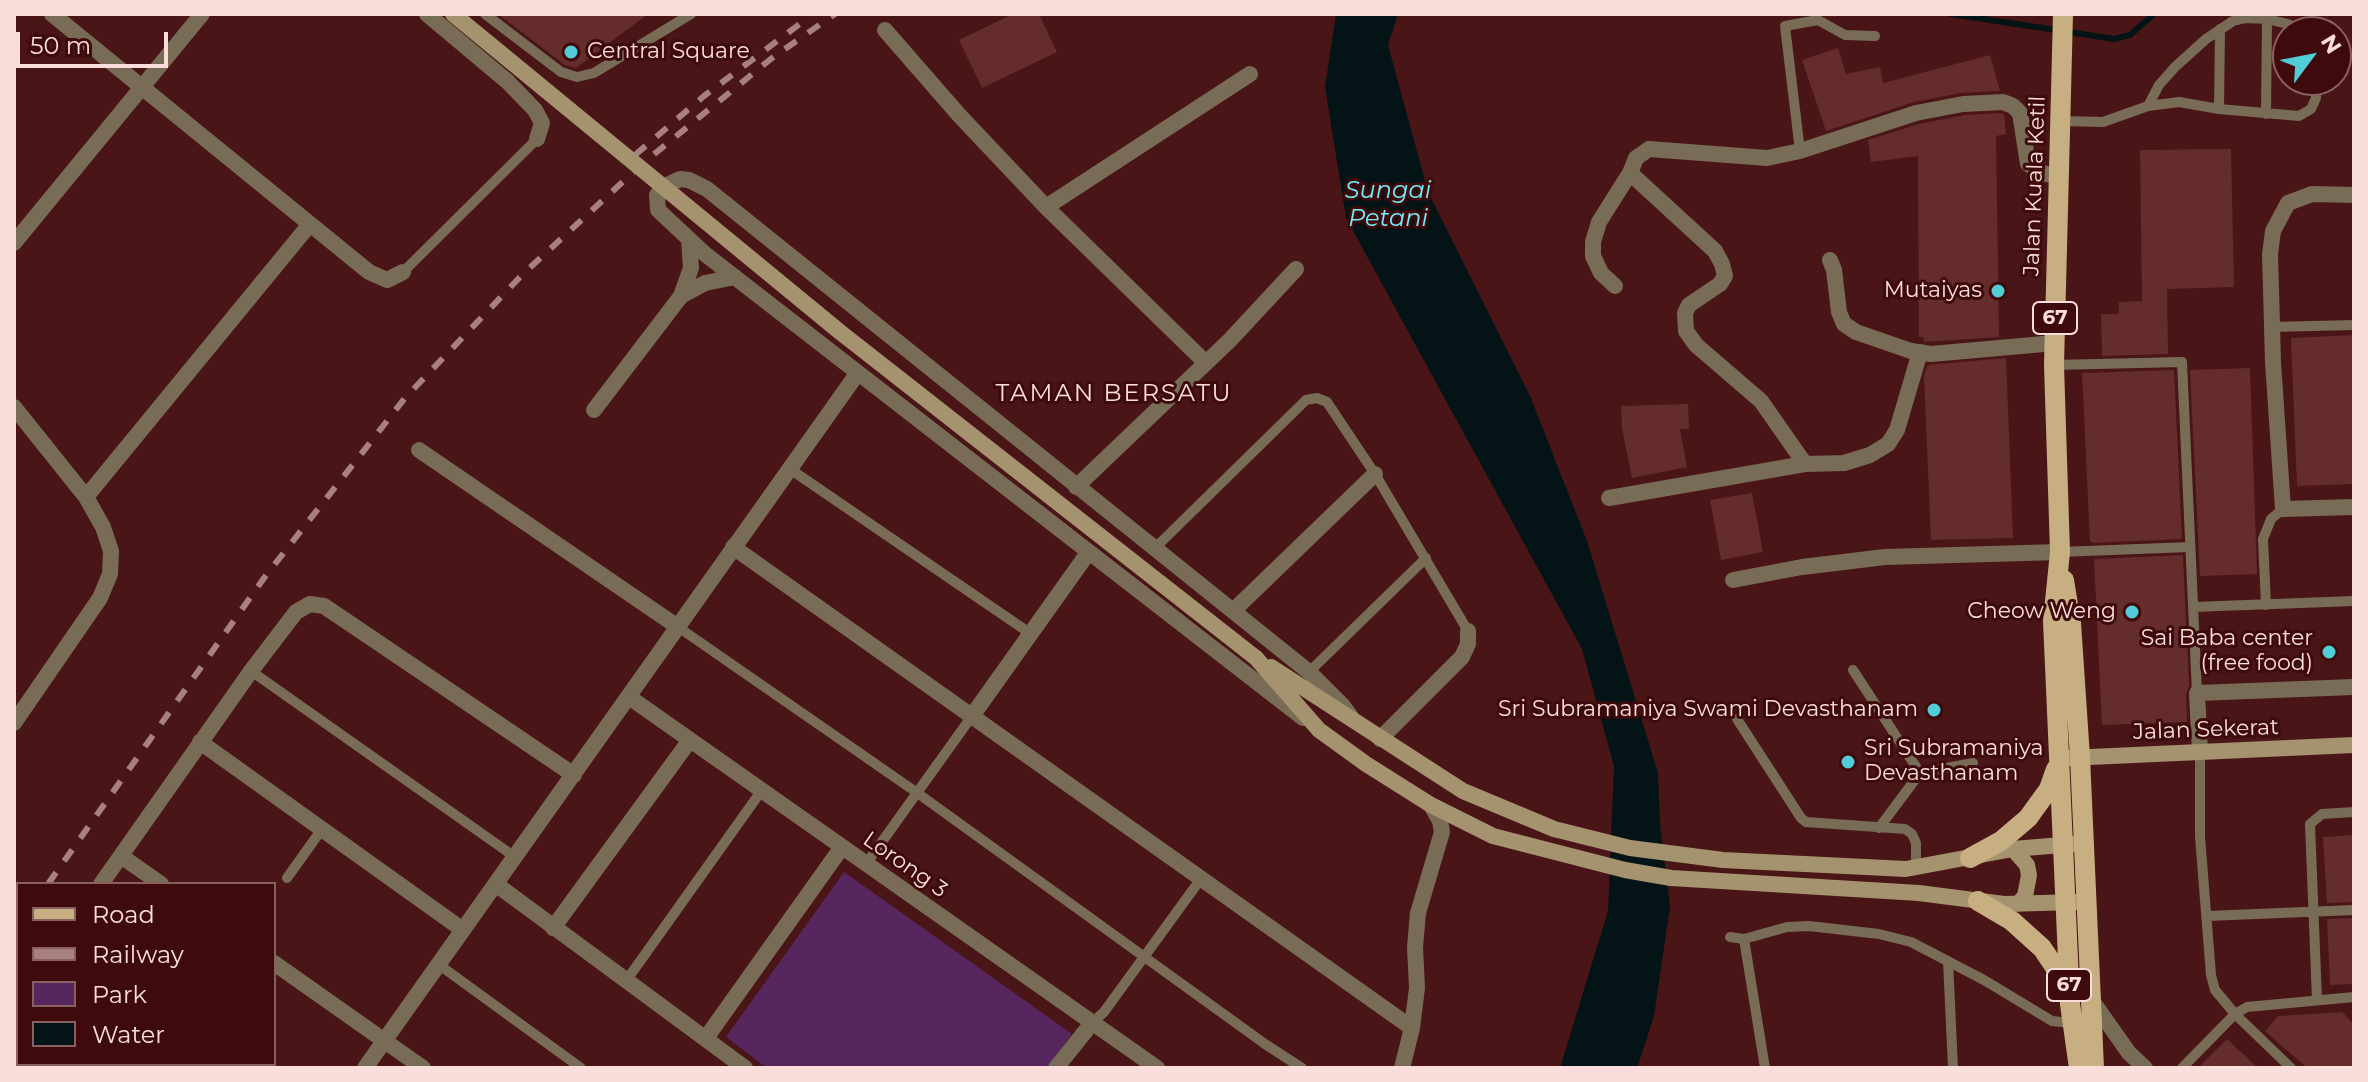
<!DOCTYPE html>
<html>
<head>
<meta charset="utf-8">
<style>
	body { margin:0 }
	#map { position:relative; width:2368px; height:1082px; overflow:hidden; background:#491516; font-family:Montserrat,sans-serif }
	canvas { display:block }
	.frame { position:absolute; inset:0; border:16px solid #fadedb; pointer-events:none }
	.legend { position:absolute; left:16px; top:882px; width:260px; height:184px; box-sizing:border-box; background:#3e0a0c; border:2px solid #895f5f; margin:0; padding:10px 14px; list-style:none; font-size:24px; color:#fadedb }
	.legend li { display:flex; align-items:center; gap:16px; height:40px }
	.legend b { width:40px; border:2px solid #895f5f }
	.north { position:absolute; left:2272px; top:16px; width:80px; height:80px; box-sizing:border-box; background:#3e0a0c; border:2px solid #895f5f; border-radius:50%; rotate:58deg; font-size:22px; font-weight:700; line-height:32px; text-align:center; color:#fadedb }
	.north::after { content:''; display:block; margin:auto; width:28px; height:36px; background:#52ccd6; clip-path:polygon(50% 0,100% 100%,50% 72%,0 100%) }
	.scale { position:absolute; left:16px; top:32px; width:152px; height:36px; box-sizing:border-box; border:4px solid #fadedb; border-top:0; padding-left:10px; font-size:24px; line-height:28px; white-space:nowrap; color:#fadedb; -webkit-text-stroke:6px #3e0a0c; paint-order:stroke }
</style>
</head>
<body>
<div id="map">
<canvas width="2368" height="1082"></canvas>
<div class="frame"></div>
<ul class="legend">
<li><b style="height:10px;background:#c7af81"></b>Road</li>
<li><b style="height:10px;background:#a8807f"></b>Railway</li>
<li><b style="height:22px;background:#58265f"></b>Park</li>
<li><b style="height:22px;background:#041315"></b>Water</li>
</ul>
<div class="north">N</div>
<div class="scale">50 m</div>
</div>
<script>
const context = document.querySelector('canvas').getContext('2d');
context.lineJoin = 'round';
function fillPath(path, color) {
  context.fillStyle = color;
  context.fill(path, 'evenodd');
}
function poly(rows) {
  const path = new Path2D();
  for (const r of rows) {
    path.moveTo(r[0], r[1]);
    for (let i = 2; i < r.length; i += 2) path.lineTo(r[i], r[i + 1]);
  }
  return path;
}
function strokePath(path, color, width, dash) {
  context.strokeStyle = color;
  context.lineWidth = width;
  context.lineCap = dash ? 'butt' : 'round';
  context.setLineDash(dash || []);
  context.stroke(path);
}
function drawText(font, color, halo, rows, align = 'center') {
  context.font = font + ' Montserrat,sans-serif';
  context.lineWidth = 6;
  context.setLineDash([]);
  context.textBaseline = 'middle';
  context.strokeStyle = halo;
  context.fillStyle = color;
  for (const [text, x, y, turn = 0] of rows) {
    context.save();
    context.translate(x, y);
    context.rotate((+turn || 0) * Math.PI / 180);
    context.textAlign = isNaN(turn) ? turn : align;
    if (halo) context.strokeText(text, 0, 0);
    context.fillText(text, 0, 0);
    context.restore();
  }
}
fillPath(poly([
	[844,872,1072,1034,1047,1068,767,1068,726,1037]
]), '#58265f');
fillPath(poly([
	[1336,14,1398,14,1388,45,1428,192,1530,396,1587,541,1658,773,1660,824,1670,906,1654,1016,1637,1068,1560,1068,1608,911,1614,766,1582,649,1346,218,1325,87]
]), '#041315');
strokePath(poly([
	[1951,14,2114,39,2130,35,2154,14]
]), '#041315', 6);
fillPath(poly([
	[498,14,648,14,576,68,565,65],
	[1013,14,1039,14,1057,52,982,88,959,40],
	[1838,48,1846,74,1880,67,1883,83,1990,55,2000,91,1961,93,1914,102,1826,131,1802,60],
	[2001,113,2004,114,2006,134,1996,136,1999,337,1924,342,1923,337,1919,337,1918,156,1871,162,1868,140,1919,124,1964,115],
	[2231,149,2234,287,2167,289,2168,354,2102,356,2101,314,2119,314,2119,302,2142,301,2140,150],
	[2354,335,2354,484,2297,486,2291,338],
	[2006,358,2013,538,1931,540,1924,376,1928,365],
	[2250,368,2257,574,2200,576,2190,370],
	[2174,370,2182,539,2093,543,2090,541,2082,373],
	[1688,404,1689,429,1680,429,1687,467,1632,478,1622,428,1621,406],
	[1752,493,1763,552,1721,560,1710,500],
	[2183,555,2189,686,2186,694,2187,722,2102,725,2094,559],
	[2354,835,2354,902,2327,903,2323,837],
	[2354,918,2354,984,2330,985,2327,919],
	[2342,1012,2354,1024,2354,1068,2307,1068,2265,1031,2278,1016],
	[2227,1039,2258,1068,2198,1068]
]), '#642d2c');
strokePath(poly([
	[485,14,561,72,577,77,594,73,691,14],
	[2304,32,2288,24,2267,19,2246,18,2233,21,2206,39,2175,67,2159,85,2148,106,2179,102,2219,109,2299,116,2311,109,2316,98,2316,80],
	[2219,109,2220,29],
	[2266,114,2267,19],
	[2061,121,2103,122,2148,106],
	[1800,151,1785,26,1818,20,1845,35,1875,36],
	[403,272,537,139],
	[2271,327,2354,325],
	[2054,365,2182,362,2197,693],
	[790,469,1031,634],
	[1155,548,1306,400,1317,398,1327,402,1375,474,1468,631],
	[2060,552,2190,547],
	[2266,605,2263,539,2271,519,2283,509],
	[2193,607,2354,601],
	[678,627,916,792,1265,1044,1302,1068],
	[1853,670,1920,773],
	[251,671,515,857],
	[1309,672,1426,558],
	[1737,719,1801,818,1806,822,1905,829,1912,834,1916,843,1916,869],
	[2200,752,2200,837,2211,975,2215,990,2235,1014,2291,1068],
	[1879,828,1920,773,1973,763],
	[866,864,972,716],
	[287,878,322,829],
	[2207,916,2354,910],
	[1730,937,1744,939,1787,927,1809,926,1879,934,1911,942,1984,980,2052,1021,2072,1023],
	[1744,939,1765,1068],
	[1948,961,1953,1068],
	[438,964,581,1068],
	[626,981,762,790],
	[2317,1000,2310,824,2322,814,2354,812],
	[1092,1023,1104,1012,1200,880],
	[249,1064,254,1068],
	[2182,1068,2235,1014,2247,1007,2354,997]
]), '#786c56', 10);
strokePath(poly([
	[52,14,369,272,387,280,403,272],
	[427,14,508,82,535,110,542,123,537,139],
	[885,30,959,115,1046,207,1206,363],
	[1630,173,1715,251,1722,264,1725,276,1720,284,1689,305,1685,313,1686,331,1696,345,1761,401,1805,464],
	[2354,195,2312,194,2288,203,2273,231,2270,254,2273,362,2283,509,2354,507],
	[1046,207,1250,74],
	[14,243,202,14],
	[1830,260,1834,270,1839,312,1844,324,1856,332,1911,351,1931,354,2055,343],
	[1615,286,1601,273,1593,256,1593,242,1599,222,1630,173,1636,158,1649,149,1767,158,1800,151,1916,113,1963,104,2003,102,2013,106,2020,113,2028,164,2041,173,2059,176],
	[681,296,705,283,735,277],
	[14,407,86,497,103,527,111,551,110,574,100,598,14,723],
	[594,410,681,296,691,268,689,240],
	[419,450,678,627],
	[1076,487,1230,340,1296,269],
	[86,497,310,224],
	[1609,498,1805,464,1844,463,1870,455,1888,444,1897,430,1920,352],
	[733,547,1412,1028],
	[1733,580,1802,567,1885,557,2060,552],
	[1234,610,1375,474],
	[629,697,1157,1068],
	[972,716,1088,553],
	[1303,718,705,254,658,210,657,195,663,187,680,179,689,180,707,189,1309,672,1343,706,1351,717],
	[1380,739,1462,657,1468,644,1468,631],
	[200,742,463,930],
	[2200,752,2197,693,2354,687],
	[121,856,161,884],
	[101,884,251,671,296,612,310,604,324,606,574,775],
	[497,885,745,1068],
	[553,928,690,740],
	[274,963,423,1068],
	[2093,1002,2129,1053,2145,1068],
	[14,1007,18,1002],
	[706,1038,842,847],
	[80,1064,86,1068],
	[365,1068,857,374],
	[1056,1068,1092,1023],
	[1402,1068,1412,1028,1417,988,1415,947,1418,913,1442,832,1440,821,1431,805]
]), '#786c56', 16);
strokePath(poly([
	[1256,658,1319,730,1366,764,1431,805,1493,836,1625,870,1671,878,1919,893,2004,904,2077,902],
	[1271,667,1463,791,1554,829,1630,848,1723,860,1906,869,2013,849,2074,844],
	[2068,758,2354,745],
	[2013,849,2027,865,2029,875,2025,896,2018,904]
]), '#a5926e', 16);
strokePath(poly([
	[2063,14,2054,365,2060,552,2053,621,2070,1004,2079,1068],
	[2064,580,2071,623,2080,757,2094,1068],
	[1970,858,2001,841,2028,818,2049,789,2056,769],
	[1978,901,2012,921,2042,948,2061,976,2065,988]
]), '#c7af81', 20);
strokePath(poly([
	[635,155,704,96,801,23],
	[48,884,264,578,405,398,522,275,642,164,772,58,835,14],
	[14,913,18,907],
	[14,932,18,926]
]), '#a8807f', 6, [14, 14]);
strokePath(poly([
	[453,14,840,332,1256,658]
]), '#a5926e', 16);
for (const [x, y, r, color] of [
	[571,52,8,"#52ccd6"],
	[1998,291,8,"#52ccd6"],
	[2132,612,8,"#52ccd6"],
	[2329,652,8,"#52ccd6"],
	[1934,710,8,"#52ccd6"],
	[1848,762,8,"#52ccd6"]
]) {
  const dot = new Path2D();
  dot.arc(x, y, r, 0, 2 * Math.PI);
  context.fillStyle = color;
  context.fill(dot);
  strokePath(dot, '#3e0a0c', 3);
}
for (const [x, y, w] of [
	[2055,318,44],
	[2069,985,44]
]) {
  const box = new Path2D();
  box.roundRect(x - w / 2, y - 16, w, 32, 6);
  context.fillStyle = '#3e0a0c';
  context.fill(box);
  strokePath(box, '#fadedb', 2);
}
drawText('bold 20px', '#fadedb', null, [
	["67",2055,318],
	["67",2069,985]
]);
drawText('22px', '#fadedb', '#3e0a0c', [
	["Central Square",587,52,"left"],
	["Mutaiyas",1982,291],
	["Cheow Weng",2116,612],
	["Sai Baba center",2313,639],
	["(free food)",2313,664],
	["Sri Subramaniya Swami Devasthanam",1918,710],
	["Sri Subramaniya",1864,749,"left"],
	["Devasthanam",1864,774,"left"]
], 'right');
drawText('22px', '#fadedb', '#3e0a0c', [
	["Jalan Kuala Ketil",2035,186,-88],
	["Jalan Sekerat",2206,730,-2],
	["Lorong 3",905,865,35]
]);
drawText('italic 24px', '#71effa', '#3e0a0c', [
	["Sungai",1388,191],
	["Petani",1388,219]
]);
context.letterSpacing = '2px';
drawText('24px', '#fadedb', '#3e0a0c', [
	["TAMAN BERSATU",1114,394]
]);
context.letterSpacing = '0px';
</script>
</body>
</html>
